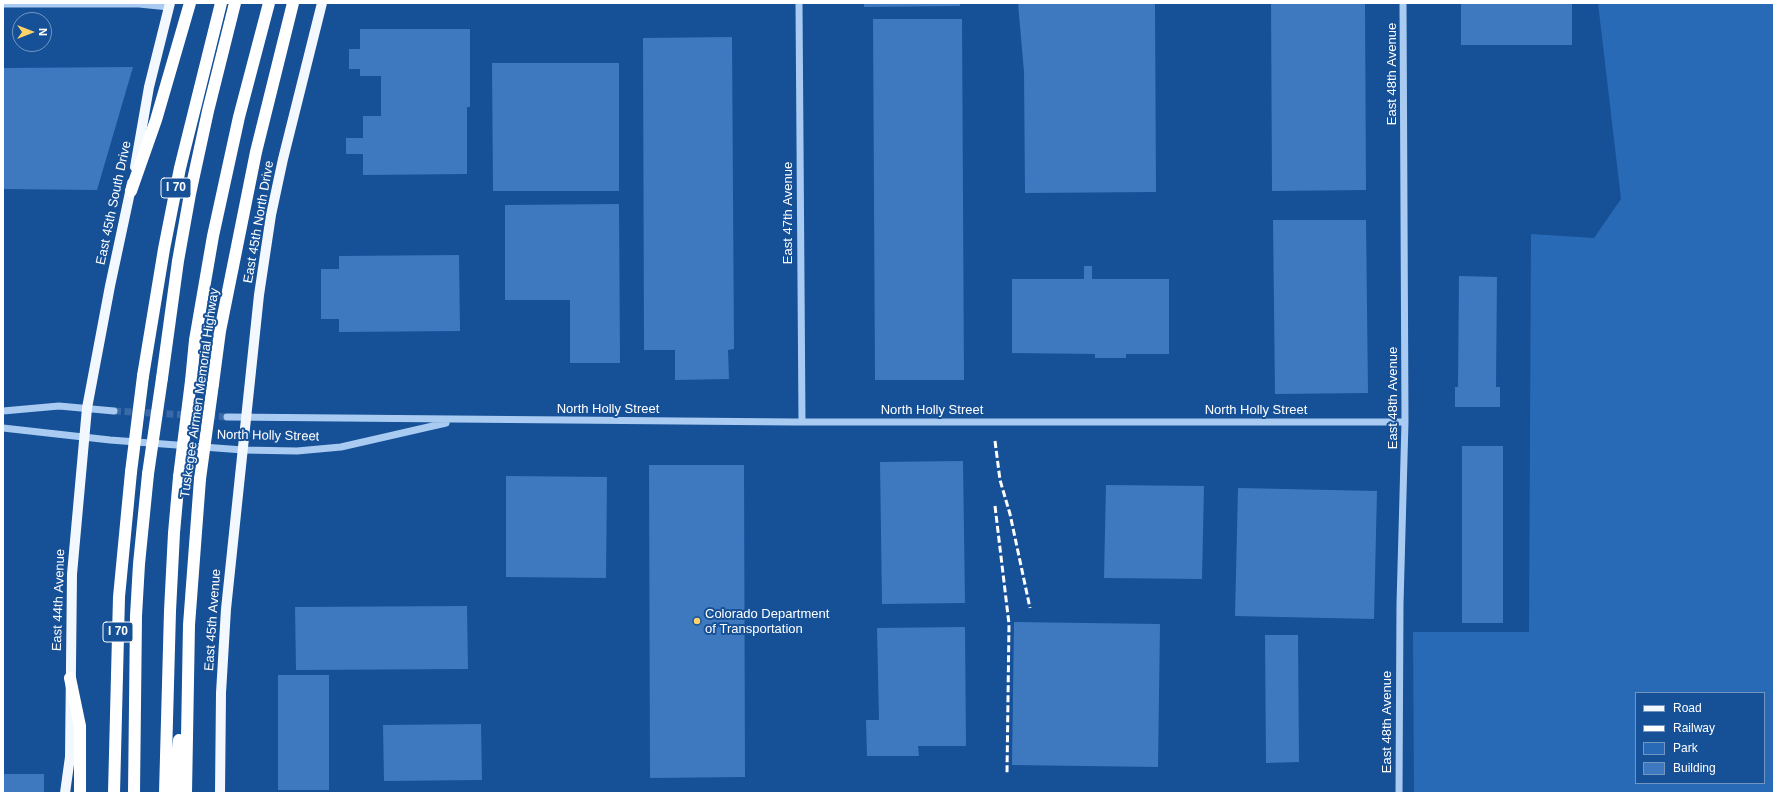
<!DOCTYPE html>
<html>
<head>
<meta charset="utf-8">
<style>
	body { margin:0 }
	#map { position:relative; width:1777px; height:796px; overflow:hidden; background:#165097; font-family:Arial,sans-serif }
	canvas { display:block }
	.frame { position:absolute; inset:0; border:4px solid #fff; pointer-events:none }
	.legend { position:absolute; left:1635px; top:692px; width:130px; height:92px; box-sizing:border-box; background:#165097; border:1px solid #7396c1; margin:0; padding:5px 7px; list-style:none; font-size:12px; color:#fff }
	.legend li { display:flex; align-items:center; gap:8px; height:20px }
	.legend b { width:20px; border:1px solid #7396c1 }
	.north { position:absolute; left:12px; top:12px; width:40px; height:40px; box-sizing:border-box; background:#165097; border:1px solid #7396c1; border-radius:50%; rotate:90deg; font-size:11px; font-weight:700; line-height:16px; text-align:center; color:#fff }
	.north::after { content:''; display:block; margin:auto; width:14px; height:18px; background:#ffd269; clip-path:polygon(50% 0,100% 100%,50% 72%,0 100%) }
</style>
</head>
<body>
<div id="map">
<canvas width="1777" height="796"></canvas>
<div class="frame"></div>
<ul class="legend">
<li><b style="height:5px;background:#f3f8ff"></b>Road</li>
<li><b style="height:5px;background:#fff"></b>Railway</li>
<li><b style="height:11px;background:#296ab6"></b>Park</li>
<li><b style="height:11px;background:#3e79bf"></b>Building</li>
</ul>
<div class="north">N</div>
</div>
<script>
const context = document.querySelector('canvas').getContext('2d');
context.lineJoin = 'round';
function fillPath(path, color) {
  context.fillStyle = color;
  context.fill(path, 'evenodd');
}
function poly(rows) {
  const path = new Path2D();
  for (const r of rows) {
    path.moveTo(r[0], r[1]);
    for (let i = 2; i < r.length; i += 2) path.lineTo(r[i], r[i + 1]);
  }
  return path;
}
function strokePath(path, color, width, dash) {
  context.strokeStyle = color;
  context.lineWidth = width;
  context.lineCap = dash ? 'butt' : 'round';
  context.setLineDash(dash || []);
  context.stroke(path);
}
function drawText(font, color, halo, rows, align = 'center') {
  context.font = font + ' Arial,sans-serif';
  context.lineWidth = 4;
  context.setLineDash([]);
  context.textBaseline = 'middle';
  context.strokeStyle = halo;
  context.fillStyle = color;
  for (const [text, x, y, turn = 0] of rows) {
    context.save();
    context.translate(x, y);
    context.rotate((+turn || 0) * Math.PI / 180);
    context.textAlign = isNaN(turn) ? turn : align;
    if (halo) context.strokeText(text, 0, 0);
    context.fillText(text, 0, 0);
    context.restore();
  }
}
fillPath(poly([
	[1598,3,1774,3,1774,793,1414,793,1413,632,1529,632,1531,234,1594,238,1621,199],
	[1636,693,1764,693,1764,783,1636,783]
]), '#296ab6');
fillPath(poly([
	[864,3,960,3,960,6,864,7],
	[1018,3,1155,3,1156,192,1025,193,1024,72],
	[1271,3,1365,3,1366,190,1272,191],
	[1461,3,1572,3,1572,45,1461,45],
	[873,19,962,19,964,380,875,380],
	[360,29,470,29,470,107,467,107,467,174,363,175,363,154,346,154,346,138,363,138,363,116,381,116,381,76,360,76,360,69,349,69,349,49,360,49],
	[732,37,734,349,728,350,729,379,675,380,675,350,644,350,643,38],
	[492,63,619,63,619,191,493,191],
	[133,67,97,190,3,189,3,68],
	[619,204,620,363,570,363,570,300,505,300,505,205],
	[1273,220,1366,220,1368,393,1275,394],
	[459,255,460,331,339,332,339,319,321,319,321,269,339,269,339,256],
	[1084,266,1092,266,1092,279,1169,279,1169,354,1126,354,1126,358,1095,358,1095,354,1012,353,1012,279,1084,279],
	[1459,276,1497,277,1496,387,1500,387,1500,407,1455,407,1455,387,1458,387],
	[1462,446,1503,446,1503,623,1462,623],
	[963,461,965,603,882,604,880,462],
	[649,465,744,465,745,777,650,778],
	[506,476,607,477,606,578,506,577],
	[1106,485,1204,486,1202,579,1104,578],
	[1238,488,1377,491,1374,619,1235,616],
	[467,606,468,669,296,670,295,607],
	[1014,622,1160,624,1158,767,1012,765],
	[965,627,966,746,918,746,919,756,867,756,866,720,879,720,877,628],
	[1265,635,1298,635,1299,762,1266,763],
	[278,675,329,675,329,790,278,790],
	[481,724,482,780,384,781,383,725],
	[3,774,44,774,44,793,3,793]
]), '#3e79bf');
strokePath(poly([
	[114,411,227,417]
]), '#396aa7', 7, [7, 3.5]);
strokePath(poly([
	[799,3,802,422],
	[3,4,139,4,169,7],
	[3,411,59,406,114,411],
	[227,417,793,422,1405,422],
	[3,428,110,440,243,450,297,451,341,447,446,423],
	[1399,793,1400,604,1405,422,1403,3]
]), '#a9cbf2', 7);
strokePath(poly([
	[135,167,149,87,170,3],
	[65,793,70,757,72,574,87,408,110,286,132,183],
	[220,793,221,693,226,609,259,295,271,215,283,159,322,3]
]), '#f3f8ff', 10);
strokePath(poly([
	[131,191,156,120,190,3],
	[143,376,164,249,180,168,221,3],
	[162,378,178,261,190,194,208,111,235,3],
	[191,381,195,340,213,236,239,117,269,3],
	[213,384,220,331,256,152,293,3],
	[70,678,80,726,80,793],
	[114,793,119,597,131,472],
	[134,793,136,616,139,564,148,474],
	[165,793,170,611,174,533,179,477],
	[174,793,179,740],
	[186,793,189,625,200,479]
]), '#fff', 12);
strokePath(poly([
	[995,441,1000,480,1010,514,1030,608],
	[995,506,1009,624,1007,773]
]), '#fff', 3, [7, 3]);
strokePath(poly([
	[131,472,143,376],
	[148,474,162,378],
	[179,477,191,381],
	[200,479,213,384]
]), '#fff', 12);
for (const [x, y, r, color] of [
	[697,621,4,"#ffd269"]
]) {
  const dot = new Path2D();
  dot.arc(x, y, r, 0, 2 * Math.PI);
  context.fillStyle = color;
  context.fill(dot);
  strokePath(dot, '#165097', 1.5);
}
for (const [x, y, w] of [
	[176,188,30],
	[118,632,30]
]) {
  const box = new Path2D();
  box.roundRect(x - w / 2, y - 10, w, 20, 3);
  context.fillStyle = '#165097';
  context.fill(box);
  strokePath(box, '#fff', 1);
}
drawText('bold 12px', '#fff', null, [
	["I 70",176,188],
	["I 70",118,632]
]);
drawText('13px', '#fff', '#165097', [
	["East 48th Avenue",1392,74,-90],
	["East 45th South Drive",114,203,-78],
	["East 47th Avenue",788,213,-90],
	["East 45th North Drive",259,222,-80],
	["Tuskegee Airmen Memorial Highway",200,393,-82],
	["East 48th Avenue",1393,398,-90],
	["North Holly Street",608,409],
	["North Holly Street",932,410],
	["North Holly Street",1256,410],
	["North Holly Street",268,436,1],
	["East 44th Avenue",59,600,-88],
	["East 45th Avenue",213,620,-86],
	["East 48th Avenue",1387,722,-90]
]);
drawText('13px', '#fff', '#165097', [
	["Colorado Department",705,614],
	["of Transportation",705,629]
], 'left');
</script>
</body>
</html>
